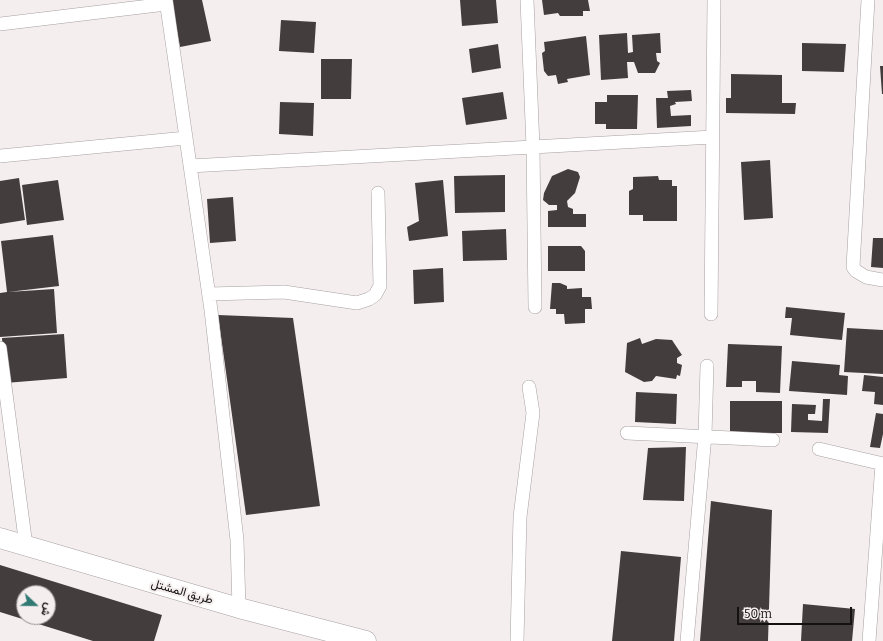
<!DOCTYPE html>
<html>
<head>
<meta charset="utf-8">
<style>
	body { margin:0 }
	#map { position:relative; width:883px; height:641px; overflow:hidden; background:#f5eeef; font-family:Bitter,Vazirmatn,serif }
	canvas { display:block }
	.north { position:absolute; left:16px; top:585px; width:40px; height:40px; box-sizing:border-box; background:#f5eeef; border:1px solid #9b9696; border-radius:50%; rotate:112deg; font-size:11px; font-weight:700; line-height:16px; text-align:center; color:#131111 }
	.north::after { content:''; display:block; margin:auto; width:14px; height:18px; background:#317973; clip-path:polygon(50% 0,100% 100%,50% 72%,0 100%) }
	.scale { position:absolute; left:737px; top:607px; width:115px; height:18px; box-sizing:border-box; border:2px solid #131111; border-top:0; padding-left:5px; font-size:12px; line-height:14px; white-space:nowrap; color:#131111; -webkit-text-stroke:3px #f5eeef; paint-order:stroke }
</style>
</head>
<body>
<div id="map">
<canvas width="883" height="641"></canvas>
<div class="north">ش</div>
<div class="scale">50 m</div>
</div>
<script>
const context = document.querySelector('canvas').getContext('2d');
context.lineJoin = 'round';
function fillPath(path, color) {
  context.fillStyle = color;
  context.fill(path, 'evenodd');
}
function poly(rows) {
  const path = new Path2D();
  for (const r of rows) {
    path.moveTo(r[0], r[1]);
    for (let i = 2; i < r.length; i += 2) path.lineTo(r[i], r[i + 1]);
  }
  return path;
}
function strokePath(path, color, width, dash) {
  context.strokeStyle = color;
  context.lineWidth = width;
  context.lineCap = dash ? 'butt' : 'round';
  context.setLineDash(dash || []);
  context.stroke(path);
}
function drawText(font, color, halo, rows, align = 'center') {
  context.font = font + ' Bitter,Vazirmatn,serif';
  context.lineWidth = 4;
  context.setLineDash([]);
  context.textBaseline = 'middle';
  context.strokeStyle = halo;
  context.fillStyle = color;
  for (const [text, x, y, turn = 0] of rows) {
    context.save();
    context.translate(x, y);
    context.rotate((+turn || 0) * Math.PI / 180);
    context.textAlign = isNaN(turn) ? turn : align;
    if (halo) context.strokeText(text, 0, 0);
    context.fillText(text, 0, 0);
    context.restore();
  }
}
fillPath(poly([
	[171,0,202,0,211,41,180,47],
	[460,0,496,0,498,23,462,26],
	[542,0,588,0,590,11,583,11,583,16,560,16,558,13,544,15],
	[281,20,316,22,314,53,279,51],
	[627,33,628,53,633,52,632,35,660,33,661,53,656,53,657,61,660,63,655,73,638,73,634,62,627,62,628,78,601,80,599,35],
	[586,36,590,75,567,79,568,82,558,84,556,75,548,76,544,71,542,53,545,51,544,42],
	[802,43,846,44,844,72,802,71],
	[498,44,501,68,472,73,469,49],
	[321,59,352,59,351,99,321,99],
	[880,66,883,66,883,94,882,94],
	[731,74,782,75,782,103,796,103,795,114,726,113,726,98,731,98],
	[691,90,692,101,675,102,676,104,670,106,671,116,691,115,691,126,657,128,656,98,668,98,667,91],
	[503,92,507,119,466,125,462,98],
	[607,95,638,95,637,129,606,129,606,124,595,124,595,102,607,102],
	[280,102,314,103,313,136,279,134],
	[770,160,773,218,744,220,741,162],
	[568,169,578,172,580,177,575,193,567,201,568,207,573,209,573,214,586,214,586,227,548,227,548,211,557,210,557,205,549,205,543,200,544,193,552,176],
	[505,175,505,212,455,213,454,176],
	[658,176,659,180,672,180,672,186,677,186,677,221,643,221,643,215,629,215,629,191,633,189,633,177],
	[19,178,25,220,0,224,0,181],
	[58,180,64,220,27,225,22,185],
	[443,180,448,236,409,241,407,227,419,221,415,183],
	[233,197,236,241,210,243,207,199],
	[506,229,507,260,463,261,462,231],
	[53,235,59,286,8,292,54,289,57,333,0,337,0,293,7,292,1,241],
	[873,238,883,238,883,268,871,267],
	[548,246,581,246,585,251,585,271,548,271],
	[443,268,444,302,414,304,413,270],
	[552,283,560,283,567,286,567,289,582,288,582,297,591,297,592,309,585,309,585,323,565,324,564,314,556,314,556,309,550,309],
	[786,307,845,313,842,340,790,335,792,318,785,318],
	[218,315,293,318,320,506,246,515],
	[847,328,883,330,883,374,844,372],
	[64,334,67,378,5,383,2,338],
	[640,338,642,344,656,339,672,340,682,355,677,358,677,363,682,365,680,376,677,375,676,379,656,376,652,381,644,382,625,372,627,343],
	[728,344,782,346,780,393,756,392,756,381,742,381,742,387,726,387],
	[792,361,840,365,839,375,848,376,847,395,789,391],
	[864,375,883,377,883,405,874,404,875,392,862,391],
	[636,392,677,394,676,424,635,422],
	[823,399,830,399,828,433,791,432,792,404,816,405,815,414,808,414,808,420,822,421],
	[730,401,782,401,782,433,730,433],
	[876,413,883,414,883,434,880,448,870,447],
	[686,447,684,501,643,500,648,448],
	[711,501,772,510,768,641,700,641],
	[621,551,681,557,674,641,612,641],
	[0,565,162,615,154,641,93,641,0,612],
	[24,593,48,593,48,617,24,617],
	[803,604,855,609,852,641,801,641]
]), '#433d3e');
const minor = poly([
	[166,0,211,310,237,540,239,608],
	[527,0,533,147,535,307],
	[868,0,853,267,856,271,866,277,883,280],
	[0,24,166,4],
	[0,156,186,138],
	[190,166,713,137],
	[209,294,284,292,357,303,369,299,375,295,380,286,378,193],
	[711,314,714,0],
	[0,348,26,546],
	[627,433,773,440],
	[819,449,883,464],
	[517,641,520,517,533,413,529,387],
	[687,641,705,435,707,366],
	[869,641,882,464]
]);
const primary = poly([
	[0,538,239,608,366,641]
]);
strokePath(minor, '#a7a0a1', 14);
strokePath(primary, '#a7a0a1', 21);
strokePath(minor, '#fff', 13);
strokePath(primary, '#fff', 20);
drawText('12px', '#131111', '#f5eeef', [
	["طريق المشتل",182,592,16]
]);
</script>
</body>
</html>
